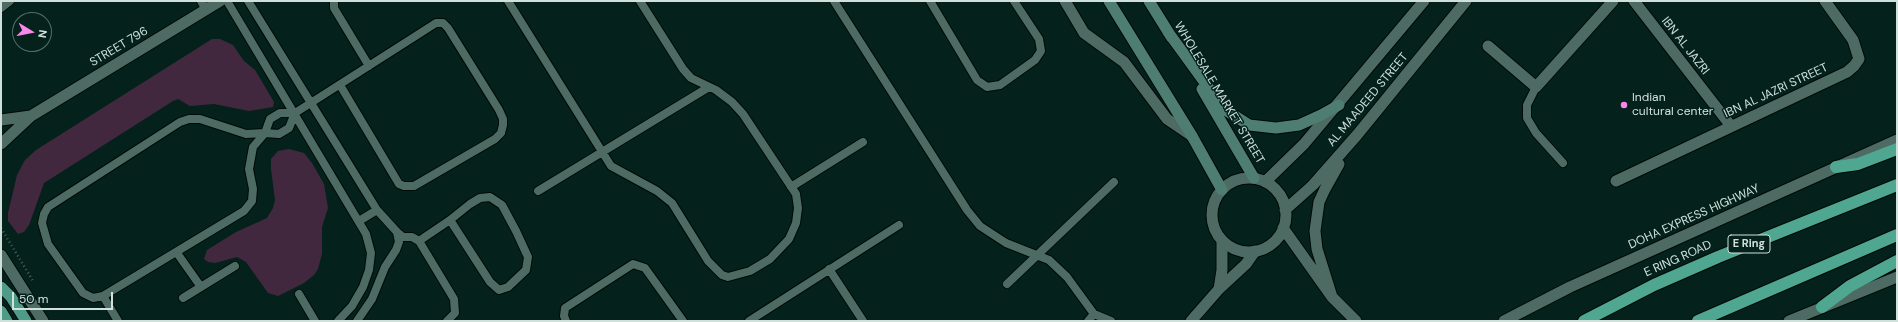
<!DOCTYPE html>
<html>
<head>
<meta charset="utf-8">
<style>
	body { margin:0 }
	#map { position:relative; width:1898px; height:322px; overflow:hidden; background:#04221b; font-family:"DM Sans",sans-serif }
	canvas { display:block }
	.frame { position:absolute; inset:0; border:2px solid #d0e1dc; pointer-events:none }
	.north { position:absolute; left:12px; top:12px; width:40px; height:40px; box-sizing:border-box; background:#04221b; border:1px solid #566e68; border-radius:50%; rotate:100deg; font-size:11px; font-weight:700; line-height:16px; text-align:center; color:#d0e1dc }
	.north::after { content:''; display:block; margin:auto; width:14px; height:18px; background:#f888ea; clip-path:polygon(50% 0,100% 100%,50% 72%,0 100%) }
	.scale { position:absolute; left:12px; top:292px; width:101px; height:18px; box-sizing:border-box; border:2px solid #d0e1dc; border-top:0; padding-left:5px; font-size:12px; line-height:14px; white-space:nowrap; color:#d0e1dc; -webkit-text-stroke:3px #04221b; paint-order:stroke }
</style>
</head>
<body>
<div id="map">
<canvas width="1898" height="322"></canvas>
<div class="frame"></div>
<div class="north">N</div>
<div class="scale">50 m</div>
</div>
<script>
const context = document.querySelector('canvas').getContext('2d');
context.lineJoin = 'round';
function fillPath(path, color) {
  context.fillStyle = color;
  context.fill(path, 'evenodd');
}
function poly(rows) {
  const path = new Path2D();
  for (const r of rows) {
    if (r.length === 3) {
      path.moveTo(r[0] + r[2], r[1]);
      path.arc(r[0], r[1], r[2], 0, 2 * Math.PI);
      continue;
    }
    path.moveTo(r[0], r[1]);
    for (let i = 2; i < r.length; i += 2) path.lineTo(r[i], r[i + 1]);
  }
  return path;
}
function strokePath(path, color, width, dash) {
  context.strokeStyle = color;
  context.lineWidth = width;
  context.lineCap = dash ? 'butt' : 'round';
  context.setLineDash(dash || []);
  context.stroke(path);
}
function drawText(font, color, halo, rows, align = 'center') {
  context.font = font + ' "DM Sans",sans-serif';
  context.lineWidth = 3;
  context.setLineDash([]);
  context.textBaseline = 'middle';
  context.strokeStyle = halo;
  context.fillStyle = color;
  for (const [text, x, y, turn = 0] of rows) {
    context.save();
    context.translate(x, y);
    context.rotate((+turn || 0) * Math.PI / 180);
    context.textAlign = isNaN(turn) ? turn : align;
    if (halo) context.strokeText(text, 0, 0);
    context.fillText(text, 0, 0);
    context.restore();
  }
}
fillPath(poly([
	[212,39,220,39,233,45,244,61,255,70,274,102,273,107,249,111,214,104,190,106,178,99,173,101,44,183,29,225,24,232,18,234,8,221,8,213,17,175,25,160,36,150],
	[289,149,304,153,312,163,324,184,328,208,322,227,322,254,318,269,314,275,304,283,278,296,268,293,246,262,237,257,215,263,208,262,204,259,207,250,236,232,267,218,273,208,275,200,271,169,271,159,278,151]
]), '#41283e');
const service = poly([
	[201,1,206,10],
	[227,1,366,234,371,253,369,270,363,287,352,306,338,321],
	[248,1,377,210,397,232,399,242,396,250,385,267,372,299,357,321],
	[334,1,334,8,369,66],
	[508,1,611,166,657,191,672,203,708,261,722,275,728,277,750,271,770,259,789,239,796,223,798,208,796,194,743,114,732,102,716,90,691,78,683,69,640,1],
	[834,1,967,210,980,226,1006,243,1049,260,1067,277,1094,314,1111,321],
	[930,1,977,80,987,87,1000,85,1035,60,1041,51,1039,39,1014,1],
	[1,8,10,1],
	[1536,87,1527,105,1527,118,1536,133,1563,163],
	[295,113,289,128,279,134,265,133,246,134,200,119,189,119,180,122,48,207,44,214,42,223,48,244,83,293,93,298,103,296,244,211,252,201,253,189,249,169,253,147,265,133,270,119,280,113,295,113,436,23,443,23,448,28,499,110,503,119,503,125,501,133,495,139,414,186,404,186,399,184,340,85],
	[791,187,863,142],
	[538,191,709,87],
	[359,221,377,210],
	[397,232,403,237,412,237,419,241,454,299,455,313,447,321],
	[419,241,450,220,470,204,480,198,490,197,502,205,516,231,528,257,526,270,508,287,499,290,490,282,450,220],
	[177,253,201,287],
	[829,269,863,321],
	[1007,284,1114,182],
	[299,294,315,321],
	[103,296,118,321],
	[183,298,235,266],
	[566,321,564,316,565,308,633,264,645,268,683,321],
	[749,321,899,225],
	[1088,321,1094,314]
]);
const minor = poly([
	[1065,1,1084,33,1124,62,1167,119,1192,136],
	[1634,1,1731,126],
	[1488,46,1536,87,1613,1],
	[1,120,31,116],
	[1,144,31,116,220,1],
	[1616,181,1847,72,1854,66,1859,59,1853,40,1825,1],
	[1,255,43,321],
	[1219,289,1222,270,1222,241],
	[1191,321,1219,289,1246,264,1255,251]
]);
const tertiary = poly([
	[1249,215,37],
	[1265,182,1304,144,1424,1],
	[1285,210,1313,185,1357,135,1466,1],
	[1283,228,1332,297,1356,321],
	[1332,297,1317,249,1315,231,1319,202,1325,189,1339,164],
	[1504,321,1570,287,1897,140],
	[1789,321,1897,277]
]);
const secondary = poly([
	[1109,1,1192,136,1222,190],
	[1149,1,1172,38],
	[1168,32,1224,109,1249,125,1276,128,1299,125,1321,115,1339,105],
	[1202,89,1254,178]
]);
const trunk = poly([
	[1,287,11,297,26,321],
	[1,311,7,321]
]);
const motorway = poly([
	[1836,167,1858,164,1897,149],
	[1822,307,1850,286,1897,261],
	[1584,321,1654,285,1718,257,1897,185],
	[1698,321,1897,235]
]);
strokePath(service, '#000a06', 10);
strokePath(minor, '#000a06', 13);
strokePath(tertiary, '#000a06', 13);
strokePath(secondary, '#000a06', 13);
strokePath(trunk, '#000a06', 13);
strokePath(motorway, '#000a06', 14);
strokePath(poly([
	[1,228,33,281]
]), '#48625c', 2.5, [1, 3]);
strokePath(service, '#4d6b63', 8);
strokePath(minor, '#4d6b63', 11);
strokePath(tertiary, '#4d6b63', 11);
strokePath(secondary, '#4e7d71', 11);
strokePath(trunk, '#4e9b88', 11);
strokePath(motorway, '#4fa792', 12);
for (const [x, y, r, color] of [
	[1624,105,4,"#f888ea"]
]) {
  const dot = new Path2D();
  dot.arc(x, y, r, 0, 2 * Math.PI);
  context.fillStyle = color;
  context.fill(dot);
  strokePath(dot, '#04221b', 1.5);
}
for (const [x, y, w] of [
	[1749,244,42]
]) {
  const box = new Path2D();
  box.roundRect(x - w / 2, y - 9, w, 18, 3);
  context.fillStyle = '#04221b';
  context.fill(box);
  strokePath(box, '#d0e1dc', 1);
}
drawText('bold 11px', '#d0e1dc', null, [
	["E Ring",1749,244]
]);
drawText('12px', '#d0e1dc', '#04221b', [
	["IBN AL JAZRI",1685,46,52],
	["STREET 796",119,47,-31],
	["IBN AL JAZRI STREET",1776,91,-25],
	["WHOLESALE MARKET STREET",1219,93,59],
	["AL MAADEED STREET",1368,100,-50],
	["DOHA EXPRESS HIGHWAY",1694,217,-24],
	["E RING ROAD",1678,259,-24]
]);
drawText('12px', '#d0e1dc', '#04221b', [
	["Indian",1632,98],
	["cultural center",1632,112]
], 'left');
</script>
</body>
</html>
